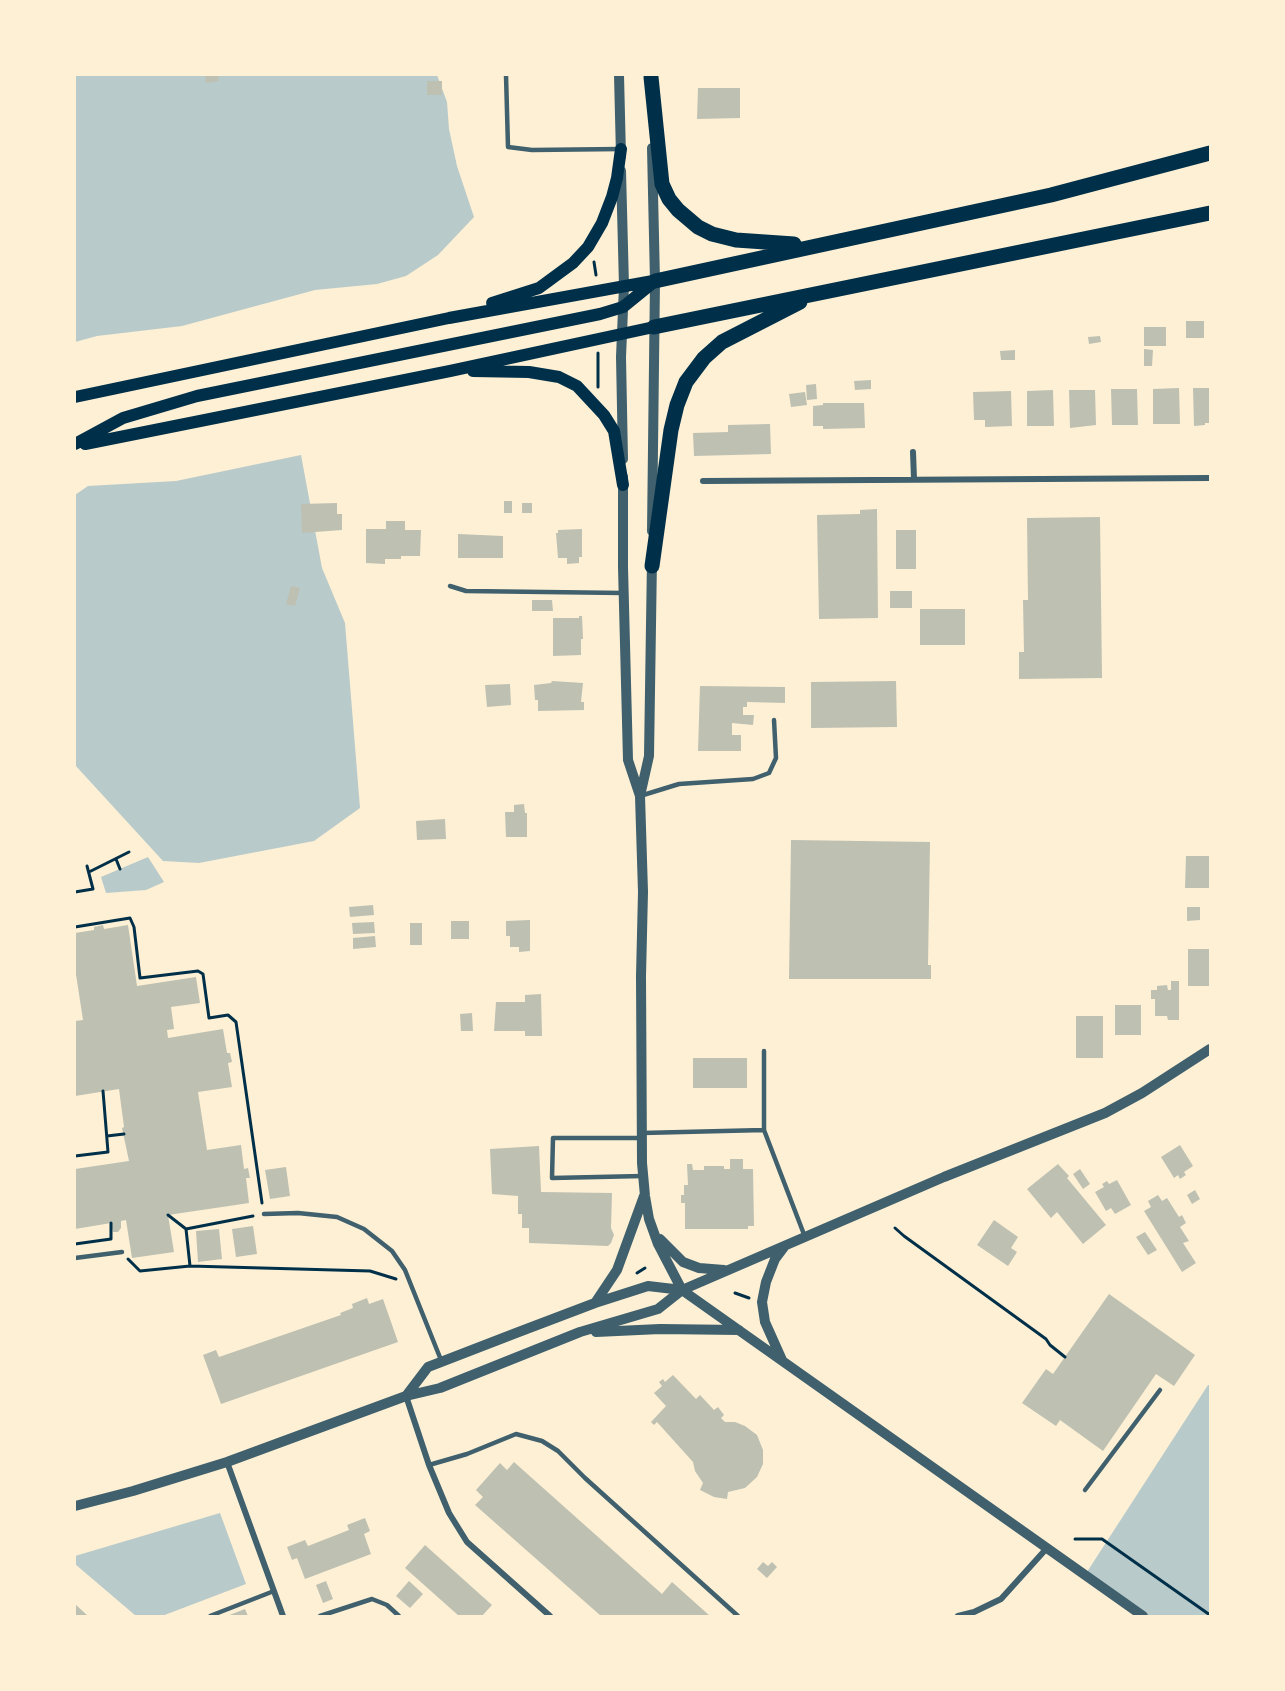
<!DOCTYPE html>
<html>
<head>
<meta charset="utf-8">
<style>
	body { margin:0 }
	#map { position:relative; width:1285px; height:1691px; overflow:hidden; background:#fdf0d5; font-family:Arial,sans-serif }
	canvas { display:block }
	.frame { position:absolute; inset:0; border:76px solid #fdf0d5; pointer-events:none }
</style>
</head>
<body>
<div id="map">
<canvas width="1285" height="1691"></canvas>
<div class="frame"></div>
</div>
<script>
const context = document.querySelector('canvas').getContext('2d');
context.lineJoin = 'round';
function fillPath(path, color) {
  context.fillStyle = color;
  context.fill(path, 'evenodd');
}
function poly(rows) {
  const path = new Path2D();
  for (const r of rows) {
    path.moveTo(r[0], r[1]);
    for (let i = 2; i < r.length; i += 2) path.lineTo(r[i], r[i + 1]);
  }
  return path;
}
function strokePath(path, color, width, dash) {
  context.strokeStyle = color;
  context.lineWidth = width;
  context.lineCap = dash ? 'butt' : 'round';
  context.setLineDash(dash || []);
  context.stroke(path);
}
fillPath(poly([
	[75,75,437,75,447,102,449,129,457,166,474,217,438,255,406,276,377,284,315,290,182,326,97,336,75,342],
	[301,455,322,568,345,623,360,808,314,841,199,863,163,861,75,765,75,495,88,486,176,481],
	[148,857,164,882,146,890,106,893,101,877],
	[1208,1385,1210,1385,1210,1616,1142,1616,1085,1575],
	[220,1513,246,1584,162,1616,136,1616,75,1564,75,1556]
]), '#b9caca');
fillPath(poly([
	[205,75,218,75,219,81,206,83],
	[427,81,442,81,442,95,427,95],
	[698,88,740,88,740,118,697,119],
	[1186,321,1204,321,1204,338,1186,338],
	[1144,327,1166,327,1166,346,1144,346],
	[1100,336,1101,342,1089,344,1088,337],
	[1144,349,1153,350,1152,366,1144,366],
	[1015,350,1015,360,1001,360,1000,351],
	[871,380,871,389,855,390,854,381],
	[816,384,817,399,807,400,806,385],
	[1179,388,1180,424,1153,424,1153,389],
	[1193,388,1210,388,1210,423,1205,423,1205,425,1194,426],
	[1111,389,1137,389,1138,425,1112,425],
	[1053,390,1054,426,1027,426,1027,391],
	[1069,390,1095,390,1096,425,1070,428],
	[1011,391,1012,426,985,427,985,420,974,420,973,392],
	[805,392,807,405,791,407,789,394],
	[823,403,864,403,865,428,823,429,823,426,813,426,813,406,823,405],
	[770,424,771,454,694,456,693,433,728,432,728,425],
	[504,501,512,501,512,513,504,513],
	[337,503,337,514,342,514,342,530,302,533,301,504],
	[522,503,532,503,532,513,522,513],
	[877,509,878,618,819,619,817,515,860,514,860,510],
	[1100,517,1102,678,1019,679,1019,652,1024,652,1023,600,1028,600,1027,518],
	[386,521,405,521,405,530,421,530,420,556,401,556,401,559,385,559,385,564,366,563,366,529,386,529],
	[582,529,582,557,579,557,579,563,567,564,567,558,558,558,556,533,558,533,558,530],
	[896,530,916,530,916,569,896,569],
	[458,534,503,536,503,558,458,558],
	[291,586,300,588,295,606,286,604],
	[890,591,912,591,912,608,890,608],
	[532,600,552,600,553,611,532,611],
	[920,609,965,609,965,645,920,645],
	[579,616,582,616,583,639,581,639,581,655,553,656,553,618,579,618],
	[552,681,583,683,581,702,584,702,584,710,538,711,538,700,535,700,534,685,551,683],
	[896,681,897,727,811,728,811,682],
	[510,684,511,705,487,707,485,685],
	[700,686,785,687,785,703,747,702,747,707,743,707,743,715,754,715,753,725,732,723,732,735,741,735,741,751,698,751],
	[524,804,525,813,527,813,527,837,506,837,505,812,514,812,514,805],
	[445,819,446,839,417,840,416,821],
	[791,840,930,842,928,965,931,965,931,979,789,979],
	[1186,856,1210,856,1210,888,1185,888],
	[373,905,374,915,350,917,349,907],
	[1187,907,1200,907,1200,920,1187,921],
	[530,920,530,951,519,952,519,947,510,947,510,936,506,936,506,921],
	[451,921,469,921,469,939,451,939],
	[374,922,375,933,353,934,352,923],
	[410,923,422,923,422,945,410,945],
	[103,925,104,929,128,925,137,986,196,977,200,1003,171,1007,174,1029,167,1030,168,1038,223,1029,227,1053,230,1053,232,1062,228,1063,232,1087,198,1092,207,1150,241,1145,244,1169,248,1168,250,1178,246,1178,249,1203,168,1215,174,1252,132,1258,126,1220,121,1221,121,1228,118,1232,113,1232,111,1223,75,1229,75,1169,129,1161,122,1128,124,1127,119,1089,75,1096,75,1021,83,1020,75,968,75,933,94,930,94,927],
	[375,936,376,947,353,949,353,938],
	[1188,949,1210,949,1210,986,1188,986],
	[1171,981,1179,981,1179,1020,1168,1020,1167,1016,1155,1016,1155,999,1151,999,1151,990,1157,990,1157,986,1167,985,1168,990,1171,990],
	[541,994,542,1036,525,1036,525,1031,494,1031,496,1002,525,1002,525,995],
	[1115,1005,1141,1005,1141,1035,1115,1035],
	[472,1013,473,1031,461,1031,460,1014],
	[1076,1016,1103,1016,1103,1058,1076,1058],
	[693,1058,747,1058,747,1088,693,1088],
	[1180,1145,1193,1166,1184,1172,1186,1175,1180,1179,1178,1175,1174,1178,1161,1157],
	[539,1146,541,1192,612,1193,611,1228,614,1235,611,1243,608,1246,529,1243,529,1228,522,1228,522,1214,518,1214,518,1196,492,1194,490,1149],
	[730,1159,743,1159,743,1169,753,1169,754,1226,748,1226,748,1229,685,1229,685,1203,681,1203,681,1195,684,1195,684,1185,688,1185,687,1164,692,1164,693,1170,704,1170,704,1166,724,1166,724,1169,730,1169],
	[1058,1164,1069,1176,1067,1178,1106,1225,1083,1244,1057,1212,1051,1218,1027,1189],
	[286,1167,290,1196,270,1199,265,1170],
	[1080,1169,1090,1184,1083,1189,1073,1174],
	[1117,1180,1131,1205,1115,1214,1111,1208,1106,1211,1095,1192,1104,1187,1102,1184,1107,1181,1109,1184],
	[1195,1190,1200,1199,1192,1204,1187,1195],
	[1158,1195,1162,1201,1167,1198,1179,1217,1182,1215,1186,1223,1180,1227,1189,1241,1183,1243,1196,1263,1182,1272,1144,1211,1151,1207,1148,1201],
	[994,1220,1018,1237,1011,1248,1017,1252,1008,1266,977,1245],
	[253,1226,257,1254,236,1257,232,1229],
	[219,1229,222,1259,198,1262,196,1231],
	[1145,1232,1157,1250,1148,1255,1136,1237],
	[1109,1294,1195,1355,1174,1386,1156,1374,1103,1451,1060,1420,1056,1426,1022,1403,1046,1369,1053,1374],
	[367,1298,369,1304,383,1299,398,1342,221,1404,203,1355,216,1350,219,1357,341,1315,340,1313,353,1308,352,1304],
	[673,1375,696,1399,700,1395,714,1410,718,1407,724,1415,721,1418,725,1422,735,1422,745,1426,757,1435,763,1450,763,1464,757,1477,745,1488,728,1492,727,1499,714,1497,700,1490,703,1483,695,1471,693,1462,657,1422,654,1425,651,1422,666,1406,654,1393,662,1386,659,1382,663,1379,665,1382],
	[514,1462,662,1594,672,1582,710,1616,601,1616,475,1505,483,1497,476,1490,500,1463,507,1470],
	[365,1518,370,1531,364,1534,371,1554,305,1579,297,1558,292,1560,287,1547,305,1540,308,1546,349,1530,347,1525],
	[425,1545,492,1605,482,1616,459,1616,405,1568],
	[763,1562,768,1566,772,1562,777,1567,767,1578,757,1569],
	[326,1581,333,1599,323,1603,316,1585],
	[409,1581,423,1594,410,1608,396,1596],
	[75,1604,88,1616,75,1616],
	[245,1609,248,1616,227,1616]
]), '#bec0b2');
strokePath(poly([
	[594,262,596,275],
	[598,353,598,387],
	[116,859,120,869],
	[89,872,129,852],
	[75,892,93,889,87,866],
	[75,927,130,918,134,927,140,978,198,971,203,974,209,1018,228,1015,236,1022,262,1203],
	[107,1136,124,1134],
	[75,1156,108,1152,103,1091],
	[168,1215,186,1229,253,1216],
	[895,1228,904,1236,1046,1339,1050,1345,1065,1357],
	[186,1229,190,1266,370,1271,396,1279],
	[75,1244,111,1239,111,1223],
	[128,1259,140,1271,190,1266],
	[637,1273,645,1268],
	[735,1293,749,1298],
	[1075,1539,1102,1539,1210,1615]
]), '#003049', 3);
strokePath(poly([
	[506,75,508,147,532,150,621,149],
	[450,586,466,591,623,593],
	[640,796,679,784,753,779,769,773,776,758,774,720],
	[764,1051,764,1130],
	[642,1133,764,1130,805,1237],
	[642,1138,553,1138,552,1178,643,1176],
	[264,1214,298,1213,337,1217,364,1229,392,1251,405,1270,441,1360],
	[75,1258,122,1252],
	[429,1465,467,1454,516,1434,542,1441,558,1451,585,1478,738,1616],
	[1085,1490,1160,1390],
	[210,1616,274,1591],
	[320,1616,372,1599,387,1605,399,1616]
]), '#3f606c', 4.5);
strokePath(poly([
	[913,452,914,479],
	[703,481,1210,478],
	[406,1396,429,1465,449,1513,467,1542,550,1616],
	[227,1462,283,1616],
	[958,1616,974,1612,1001,1599,1047,1548]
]), '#3f606c', 6);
strokePath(poly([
	[619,75,621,156],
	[621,171,624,286,621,357,623,459],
	[623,477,623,567,628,760,640,796],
	[652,531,655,281,652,148],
	[652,559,649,756,640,796,643,892,641,976,642,1163,645,1196,649,1219,658,1244,682,1290,1143,1616],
	[660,1239,683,1262,699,1268,724,1270],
	[595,1303,617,1270,644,1196],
	[596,1332,660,1329,739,1330],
	[782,1360,765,1322,762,1302,766,1282,775,1259,784,1247],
	[406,1396,428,1367,516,1333,595,1303,648,1286,682,1290],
	[75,1506,133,1491,227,1462,406,1396,440,1388,580,1332,658,1309,682,1290,944,1177,1105,1113,1142,1093,1210,1049]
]), '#3f606c', 10);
strokePath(poly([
	[492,303,539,288,573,263,588,247,602,223,612,197,617,178,621,149],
	[473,371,529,372,559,377,577,386,604,415,614,431,623,485],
	[75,397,449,318,653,281],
	[75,444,123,418,197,396,600,314,623,307,655,281],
	[85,444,450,371,654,327]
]), '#003049', 12);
strokePath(poly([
	[651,77,662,184,669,199,678,210,698,227,712,234,736,240,794,244],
	[655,281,1051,195,1210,153],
	[654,327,1210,213],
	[652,566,671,430,677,405,686,382,704,358,722,342,800,302]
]), '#003049', 15);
</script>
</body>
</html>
